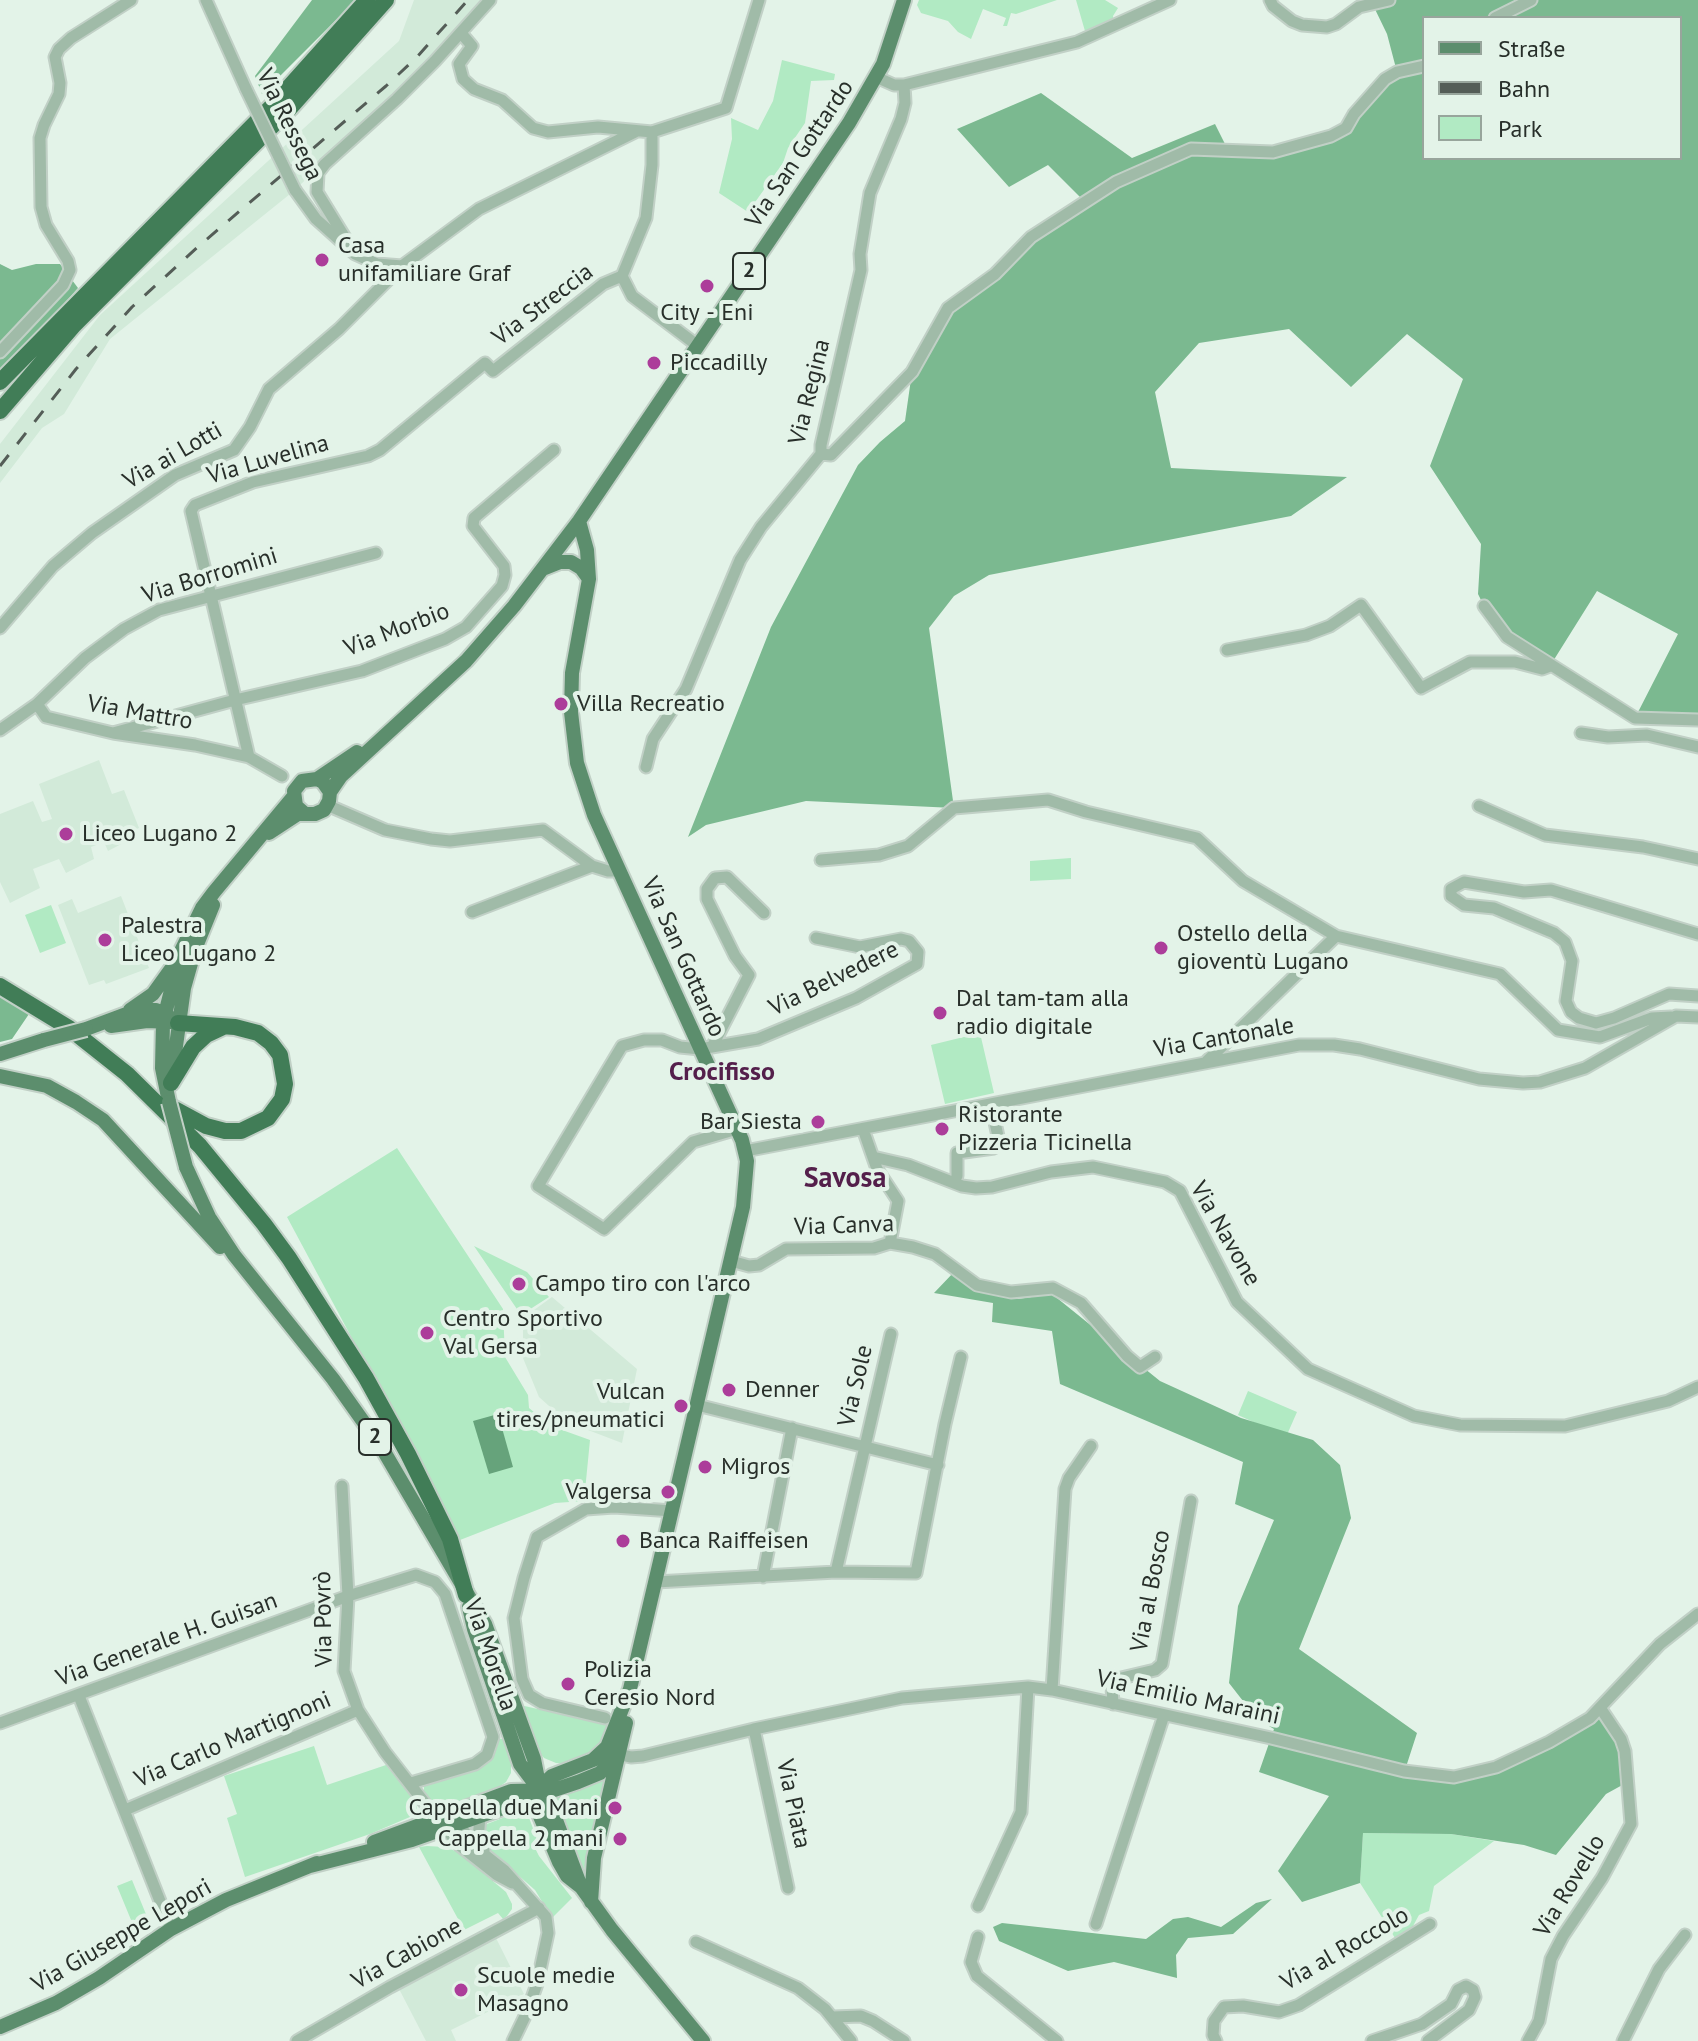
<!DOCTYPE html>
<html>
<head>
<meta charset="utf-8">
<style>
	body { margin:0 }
	#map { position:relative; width:1698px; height:2041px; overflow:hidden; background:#e3f3e8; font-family:"PT Sans",sans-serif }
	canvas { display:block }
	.legend { position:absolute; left:1422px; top:16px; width:260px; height:144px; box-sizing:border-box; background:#e3f3e8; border:2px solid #98a59c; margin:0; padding:10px 14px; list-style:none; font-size:24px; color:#282f2a }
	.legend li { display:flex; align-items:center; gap:16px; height:40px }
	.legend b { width:40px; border:2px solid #98a59c }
</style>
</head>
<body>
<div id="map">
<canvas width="1698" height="2041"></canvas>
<ul class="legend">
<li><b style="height:10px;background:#5c8e6d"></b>Straße</li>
<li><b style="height:10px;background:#545d57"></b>Bahn</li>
<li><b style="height:22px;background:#b1eac3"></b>Park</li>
</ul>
</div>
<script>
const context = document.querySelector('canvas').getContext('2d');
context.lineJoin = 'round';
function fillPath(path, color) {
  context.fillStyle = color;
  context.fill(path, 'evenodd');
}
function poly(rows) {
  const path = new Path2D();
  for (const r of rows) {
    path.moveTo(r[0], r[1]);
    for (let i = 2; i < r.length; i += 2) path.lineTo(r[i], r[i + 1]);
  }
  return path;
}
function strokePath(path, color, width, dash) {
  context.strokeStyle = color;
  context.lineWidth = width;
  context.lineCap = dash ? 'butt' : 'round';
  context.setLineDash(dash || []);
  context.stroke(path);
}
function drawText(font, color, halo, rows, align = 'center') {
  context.font = font + ' "PT Sans",sans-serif';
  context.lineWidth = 8;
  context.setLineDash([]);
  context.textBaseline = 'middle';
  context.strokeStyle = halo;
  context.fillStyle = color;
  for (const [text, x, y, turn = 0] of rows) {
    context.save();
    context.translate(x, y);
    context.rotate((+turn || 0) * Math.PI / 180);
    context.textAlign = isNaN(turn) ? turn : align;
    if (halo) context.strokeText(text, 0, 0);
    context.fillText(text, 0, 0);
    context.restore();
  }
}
fillPath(poly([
	[414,0,483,0,459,29,295,190,110,339,64,414,42,428,0,483,0,444,100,315,399,41],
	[99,760,112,794,124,790,139,828,131,831,133,838,108,851,104,842,91,847,94,859,66,873,59,859,33,869,40,888,10,903,0,882,0,814,33,801,42,822,52,819,39,784],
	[121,896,149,968,106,984,104,980,89,985,58,905,72,899,78,913],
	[552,1297,637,1369,622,1443,567,1422,539,1397,523,1358,523,1318],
	[496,1938,524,1994,451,2030,456,2041,426,2041,398,1987]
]), '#d2ead9');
fillPath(poly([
	[919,0,1057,0,1016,14,1011,13,1007,26,1003,26,1006,18,983,9,971,39,958,32,948,21,921,13,917,5],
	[1076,0,1105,0,1118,8,1113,16,1114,26,1087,38],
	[782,60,835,74,834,80,811,81,805,123,788,148,783,163,748,212,719,193,732,139,731,118,758,130,773,101],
	[1071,858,1071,879,1030,881,1030,861],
	[51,905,66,943,40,953,25,915],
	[980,1033,994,1093,945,1104,931,1045],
	[397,1148,503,1309,505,1357,528,1395,529,1408,551,1426,590,1440,584,1501,555,1503,460,1540,287,1217],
	[474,1246,527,1272,549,1297,521,1315],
	[1248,1391,1297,1412,1286,1437,1238,1415],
	[520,1705,613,1726,603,1743,591,1753,566,1764,556,1763,544,1758,536,1748],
	[505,1738,511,1765,511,1773,506,1782,496,1789,446,1808,429,1801,424,1794,424,1786,428,1781,441,1776,471,1771,484,1762,496,1740],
	[314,1746,327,1785,386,1765,416,1803,417,1814,370,1834,245,1877,227,1818,237,1814,224,1776],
	[605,1777,584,1870,552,1797],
	[518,1812,528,1815,538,1842,533,1844,539,1856,572,1898,552,1918,535,1890,484,1845,482,1838,483,1829,487,1824],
	[1363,1833,1451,1834,1494,1841,1434,1886,1429,1911,1419,1915,1413,1926,1395,1938,1360,1883],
	[427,1846,445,1847,458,1852,506,1892,512,1904,512,1909,507,1916,503,1919,498,1913,464,1930,419,1847],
	[132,1880,150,1924,136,1932,117,1886]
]), '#b1eac3');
fillPath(poly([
	[312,0,356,0,262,94,255,76],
	[1389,0,1698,0,1698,720,1635,718,1678,634,1597,591,1550,666,1507,637,1484,606,1478,594,1481,544,1430,466,1463,379,1407,334,1351,387,1289,329,1199,343,1155,392,1171,468,1347,477,1291,516,989,575,954,596,929,628,954,808,806,801,706,825,688,837,771,627,858,465,880,442,905,421,912,372,948,308,1031,237,1085,202,1048,165,1009,187,957,129,1041,93,1132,158,1215,124,1228,150,1273,152,1331,136,1397,72,1387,34,1372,3],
	[1424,18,1680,18,1680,158,1424,158],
	[0,264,12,270,36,264,60,264,78,288,0,376],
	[0,995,29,1014,12,1039,0,1042],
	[954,1272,976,1287,1018,1299,1052,1294,1160,1381,1241,1418,1313,1440,1340,1465,1351,1518,1299,1649,1417,1733,1405,1770,1479,1773,1601,1709,1621,1739,1626,1783,1606,1794,1556,1855,1524,1845,1451,1834,1363,1833,1360,1883,1302,1902,1278,1871,1329,1796,1259,1772,1274,1729,1257,1719,1229,1683,1238,1606,1274,1520,1235,1504,1243,1462,1060,1384,1052,1331,992,1322,993,1303,934,1293],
	[1272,1899,1233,1934,1188,1938,1176,1955,1177,1978,1114,1962,1068,1971,999,1941,993,1927,1002,1923,1146,1939,1173,1919,1188,1917,1221,1927,1256,1903]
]), '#7bb990');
fillPath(poly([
	[498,1414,513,1467,489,1474,473,1421]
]), '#66a37b');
const minor = poly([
	[206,0,246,89],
	[1270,0,1273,6,1292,21,1302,25,1327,27,1336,24,1359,7,1389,0],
	[1495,18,1531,0],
	[461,33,472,46,459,64,463,79,474,89,502,100,533,128,548,132,598,127,652,132,726,108,759,0],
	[876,77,894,85,904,85,1077,42,1170,0],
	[652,132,652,165,646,218,622,276,632,296,698,346],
	[295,190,316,219,355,254,377,264,402,266],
	[355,254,317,192,318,173,325,164,397,99,435,61,490,0],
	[0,352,63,285,70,270,68,261,46,225,41,207,40,138,44,125,59,94,60,83,55,57,59,49,71,38,131,0],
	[821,454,831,455,912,372,948,308,995,274,1031,237,1085,202,1116,182,1191,149,1273,152,1331,136,1346,128,1354,114,1385,79,1397,72,1424,66],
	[1484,606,1507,637,1635,718,1698,720],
	[0,628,53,566,92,533,175,475,234,450,250,427,269,389,339,329,402,266,479,209,635,132],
	[1227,650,1306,635,1330,626,1361,605,1421,688,1470,662,1515,662,1542,669,1550,666],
	[37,704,85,658,124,629,159,610,376,553],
	[0,730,37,704,46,717,113,733,195,745,249,757,282,776],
	[113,733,235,700,362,671,445,639,466,627,502,586,505,575,504,566,473,526,474,518,554,450],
	[1581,733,1608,737,1647,735,1698,747],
	[249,757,191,511,195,505,253,482,368,456,380,450,485,363,493,371,603,284,622,276],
	[646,767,653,739,686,689,740,560,761,527,821,454,821,445,861,270,860,254,870,193,901,119,905,103,904,85],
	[327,805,385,830,431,839,450,841,543,830,592,866,608,871,619,871],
	[1479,806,1545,835,1643,847,1698,859],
	[821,860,879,855,908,846,954,808,1048,800,1086,812,1197,838,1243,881,1336,936],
	[472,912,592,866],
	[1698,934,1551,890,1524,892,1464,882,1451,889,1451,896,1464,905,1494,908,1554,933,1565,942,1572,961,1566,1001,1571,1012,1579,1018,1596,1023,1614,1018,1669,994,1698,996],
	[712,1047,749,975,735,956,707,899,707,889,715,878,727,877,764,913],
	[1207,1061,1336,936,1500,974,1558,1030,1600,1037,1652,1018,1671,1017],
	[737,1129,693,1142,604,1229,538,1186,622,1046,644,1040,662,1040,680,1047,700,1049,758,1039,856,998,917,964,918,952,909,941,901,939,860,947,816,938],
	[863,1129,877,1169,898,1201,890,1243],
	[745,1151,1299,1045,1334,1045,1360,1049,1479,1079,1523,1083,1540,1082,1585,1068,1676,1016,1698,1017],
	[873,1157,908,1165,962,1186,976,1188,992,1187,1051,1172,1093,1167,1165,1182,1180,1191,1237,1302,1308,1369,1414,1416,1460,1425,1565,1426,1668,1401,1698,1387],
	[957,1176,957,1153,994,1148,999,1141,991,1104],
	[731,1261,749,1266,759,1265,786,1249,874,1248,890,1243,913,1247,935,1254,977,1285,1011,1292,1053,1288,1081,1303,1127,1356,1140,1367,1155,1357],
	[697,1405,938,1465],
	[342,1486,348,1596,344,1671,358,1710,385,1752,427,1806,462,1829,480,1851,504,1870,546,1917,548,1933,537,1984,527,2012,513,2041],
	[836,1572,891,1334],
	[763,1577,792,1428],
	[656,1582,836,1572,916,1573,945,1424,961,1357],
	[1052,1690,1065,1489,1069,1478,1091,1446],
	[79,1696,171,1929],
	[1113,1704,1112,1687,1117,1679,1155,1670,1162,1664,1191,1501],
	[605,1718,542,1703,529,1695,522,1679,514,1618,524,1578,537,1537,586,1509,614,1507,673,1511],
	[0,1723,348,1596,416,1575,435,1582,445,1594,493,1737,487,1755,475,1764,411,1783],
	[754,1729,788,1888],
	[612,1753,631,1757,643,1756,754,1729,902,1698,1028,1687,1052,1690,1271,1738,1404,1771,1454,1777,1496,1767,1549,1742,1590,1718,1660,1644,1698,1614],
	[125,1810,358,1710],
	[480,1817,478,1839,484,1851],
	[443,1821,446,1829,459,1845,497,1875,512,1883],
	[978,1906,1021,1812,1028,1687],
	[1096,1924,1164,1715],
	[978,1937,971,1962,977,1976,1057,2041],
	[696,1942,798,1988,825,2009,851,2041],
	[833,2017,861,2016,873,2021,904,2041],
	[297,2041,390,1987,539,1908],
	[1216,2041,1213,2035,1214,2021,1224,2007,1243,2006,1279,2012,1299,2005,1430,1924],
	[1372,2041,1422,2024,1451,2004,1458,1990,1466,1986,1473,1990,1475,1997,1469,2010,1428,2041],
	[1528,2041,1539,2021,1551,1959,1563,1936,1602,1878,1631,1824,1625,1751,1621,1739,1601,1709],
	[1623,2041,1659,1969,1685,1935]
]);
const major = poly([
	[545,568,560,562,571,562,581,568,589,579],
	[317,779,357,752],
	[330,792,341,776,466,661,514,606,579,521,849,123,883,64,904,0],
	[269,833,298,814,315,814,324,810,329,801,330,792,323,782,317,779,302,781,294,791,296,806,304,813],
	[130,1010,153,994,171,969],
	[111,1026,147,1021,170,1022],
	[86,1029,137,1010,156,1010,171,1018],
	[0,1054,44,1040],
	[0,1076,47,1086,76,1102,103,1120,220,1247],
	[171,1082,184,988,195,949,213,905],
	[169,1102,162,1068,163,1022,181,951,202,908,214,892,294,796],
	[186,1167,209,1217,234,1255,333,1379,382,1448,485,1624,534,1759,539,1784,537,1809,559,1862,567,1876,581,1887,612,1930,703,2041],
	[469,1607,474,1629,520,1764,550,1804,581,1887],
	[374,1842,511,1791,554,1790,578,1782,600,1773,618,1755],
	[310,1866,412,1840,526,1800,552,1776,593,1760,607,1747,630,1689,743,1207,747,1161,742,1140,594,815,577,763,571,712,572,673,589,579,587,550,579,521],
	[591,1902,594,1858,626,1723],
	[0,2027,56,2003,99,1978,171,1929,226,1900,317,1863]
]);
const highway = poly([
	[0,382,271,107,367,0],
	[0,411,74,325,290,108,386,0],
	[0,986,69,1028,127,1074,200,1146,264,1224,289,1258,366,1378,408,1454,450,1539,466,1595],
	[171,1083,193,1047,206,1035,223,1027],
	[169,1106,206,1126,225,1131,241,1131,268,1118,282,1099,285,1084,280,1055,271,1043,258,1033,235,1027,178,1023]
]);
strokePath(minor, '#c1d0c6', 15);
strokePath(major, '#c1d0c6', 18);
strokePath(highway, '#c1d0c6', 20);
strokePath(minor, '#a0bba8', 11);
strokePath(major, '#5c8e6d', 14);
strokePath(highway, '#417d57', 16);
strokePath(poly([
	[0,466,76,369,132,307,200,245,386,86,416,58,468,0]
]), '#545d57', 3, [14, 14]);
const minorBridge = poly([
	[246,89,295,190]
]);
const majorBridge = poly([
	[44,1040,86,1029],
	[169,1102,186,1167]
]);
strokePath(minorBridge, '#c1d0c6', 15, []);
strokePath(majorBridge, '#c1d0c6', 18, []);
strokePath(minorBridge, '#a0bba8', 11);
strokePath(majorBridge, '#5c8e6d', 14);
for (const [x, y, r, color] of [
	[322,260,8,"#ac3d9a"],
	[707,286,8,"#ac3d9a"],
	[654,363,8,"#ac3d9a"],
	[561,704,8,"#ac3d9a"],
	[66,834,8,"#ac3d9a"],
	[105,940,8,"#ac3d9a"],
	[1161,948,8,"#ac3d9a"],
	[940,1013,8,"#ac3d9a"],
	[818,1122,8,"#ac3d9a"],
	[942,1129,8,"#ac3d9a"],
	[519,1284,8,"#ac3d9a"],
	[427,1333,8,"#ac3d9a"],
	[729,1390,8,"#ac3d9a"],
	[681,1406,8,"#ac3d9a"],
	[705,1467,8,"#ac3d9a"],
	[668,1492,8,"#ac3d9a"],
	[623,1541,8,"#ac3d9a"],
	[568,1684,8,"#ac3d9a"],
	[615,1808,8,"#ac3d9a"],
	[620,1839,8,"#ac3d9a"],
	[461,1990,8,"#ac3d9a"]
]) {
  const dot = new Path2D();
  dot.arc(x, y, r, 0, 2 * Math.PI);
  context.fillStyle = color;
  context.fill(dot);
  strokePath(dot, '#e3f3e8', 3);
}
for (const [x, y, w] of [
	[749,271,32],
	[375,1437,32]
]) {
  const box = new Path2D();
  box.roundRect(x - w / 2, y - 18, w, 36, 6);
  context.fillStyle = '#e3f3e8';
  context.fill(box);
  strokePath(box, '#282f2a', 2);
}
drawText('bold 22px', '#282f2a', null, [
	["2",749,271],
	["2",375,1437]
]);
drawText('24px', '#282f2a', '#e3f3e8', [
	["Via Ressega",289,125,64],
	["Via San Gottardo",800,154,-56],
	["Via Streccia",543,305,-37],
	["Via Regina",810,392,-76],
	["Via ai Lotti",173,456,-30],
	["Via Luvelina",268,460,-16],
	["Via Borromini",210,576,-17],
	["Via Morbio",397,630,-21],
	["Via Mattro",140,713,10],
	["Via San Gottardo",683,957,66],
	["Via Belvedere",834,979,-26],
	["Via Cantonale",1224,1038,-10],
	["Via Canva",844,1226,-2],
	["Via Navone",1225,1234,60],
	["Via Sole",856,1386,-77],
	["Via al Bosco",1151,1591,-79],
	["Via Povrò",324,1619,-91],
	["Via Generale H. Guisan",167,1640,-20],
	["Via Morella",490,1655,71],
	["Via Emilio Maraini",1188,1698,12],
	["Via Carlo Martignoni",233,1740,-23],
	["Via Piata",793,1804,78],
	["Via Rovello",1570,1886,-59],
	["Via Giuseppe Lepori",122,1936,-30],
	["Via al Roccolo",1345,1949,-30],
	["Via Cabione",407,1954,-29]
]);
drawText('24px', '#282f2a', '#e3f3e8', [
	["Casa",338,246],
	["unifamiliare Graf",338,274],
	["City - Eni",707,313,"center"],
	["Piccadilly",670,363],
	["Villa Recreatio",577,704],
	["Liceo Lugano 2",82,834],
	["Palestra",121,926],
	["Liceo Lugano 2",121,954],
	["Ostello della",1177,934],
	["gioventù Lugano",1177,962],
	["Dal tam-tam alla",956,999],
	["radio digitale",956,1027],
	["Ristorante",958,1115],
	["Pizzeria Ticinella",958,1143],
	["Bar Siesta",802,1122,"right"],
	["Campo tiro con l'arco",535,1284],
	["Centro Sportivo",443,1319],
	["Val Gersa",443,1347],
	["Denner",745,1390],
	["Vulcan",665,1392,"right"],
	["tires/pneumatici",665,1420,"right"],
	["Migros",721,1467],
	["Valgersa",652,1492,"right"],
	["Banca Raiffeisen",639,1541],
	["Polizia",584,1670],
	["Ceresio Nord",584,1698],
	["Cappella due Mani",599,1808,"right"],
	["Cappella 2 mani",604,1839,"right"],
	["Scuole medie",477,1976],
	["Masagno",477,2004]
], 'left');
drawText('bold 26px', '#541f4b', '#e3f3e8', [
	["Crocifisso",722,1073]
]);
drawText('bold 28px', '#541f4b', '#e3f3e8', [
	["Savosa",845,1179]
]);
</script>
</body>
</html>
